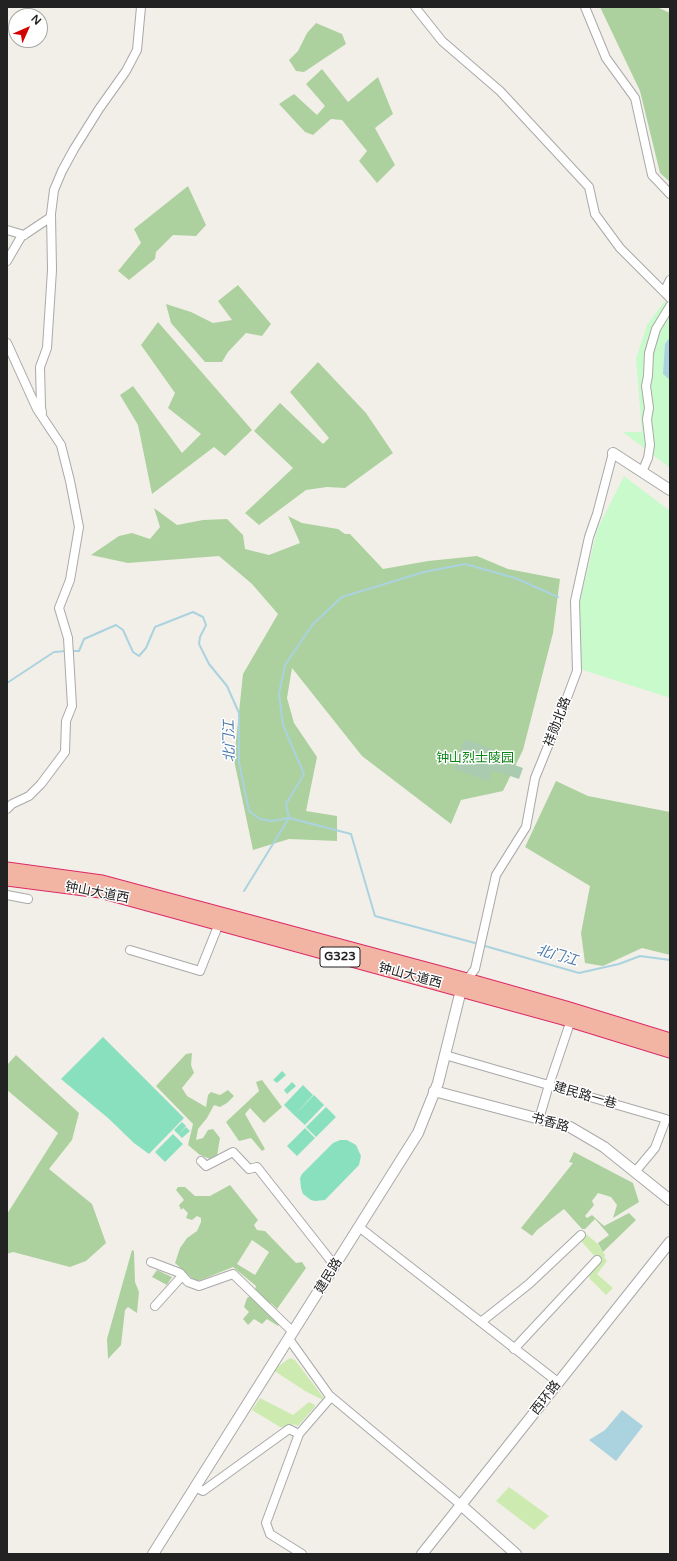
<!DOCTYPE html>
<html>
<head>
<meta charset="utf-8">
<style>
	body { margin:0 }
	#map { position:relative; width:677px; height:1561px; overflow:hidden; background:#f2efe9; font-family:"Varela Round",sans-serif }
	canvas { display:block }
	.frame { position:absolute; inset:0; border:8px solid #222; pointer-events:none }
	.north { position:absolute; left:8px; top:8px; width:40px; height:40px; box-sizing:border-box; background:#fff; border:1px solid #a7a7a7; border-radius:50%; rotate:45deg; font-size:11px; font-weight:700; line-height:16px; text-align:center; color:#222 }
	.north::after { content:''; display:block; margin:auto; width:14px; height:18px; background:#d40000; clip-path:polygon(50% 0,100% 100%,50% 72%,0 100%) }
</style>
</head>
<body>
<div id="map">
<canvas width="677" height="1561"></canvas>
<div class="frame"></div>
<div class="north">N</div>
</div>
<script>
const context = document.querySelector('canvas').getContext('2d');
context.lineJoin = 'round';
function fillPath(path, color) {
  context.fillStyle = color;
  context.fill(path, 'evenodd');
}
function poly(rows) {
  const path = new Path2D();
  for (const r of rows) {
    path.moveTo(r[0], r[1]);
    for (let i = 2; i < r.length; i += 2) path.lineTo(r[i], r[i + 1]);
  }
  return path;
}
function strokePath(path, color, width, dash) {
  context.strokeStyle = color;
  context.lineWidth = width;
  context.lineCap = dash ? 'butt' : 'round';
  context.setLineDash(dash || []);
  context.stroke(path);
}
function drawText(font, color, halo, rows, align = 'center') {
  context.font = font + ' "Varela Round","Noto Sans SC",sans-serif';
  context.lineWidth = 3;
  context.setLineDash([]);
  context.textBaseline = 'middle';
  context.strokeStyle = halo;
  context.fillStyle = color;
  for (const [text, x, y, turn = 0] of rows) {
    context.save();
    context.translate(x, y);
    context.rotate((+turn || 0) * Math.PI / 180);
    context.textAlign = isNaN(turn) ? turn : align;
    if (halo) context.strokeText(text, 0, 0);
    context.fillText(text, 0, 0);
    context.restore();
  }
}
fillPath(poly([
	[586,1234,598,1244,605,1255,604,1257,607,1261,597,1274,613,1288,606,1295,590,1279,589,1275,600,1262,580,1240],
	[290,1358,295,1360,323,1397,323,1400,305,1391,273,1370],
	[260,1398,293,1415,309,1402,315,1405,314,1408,298,1426,293,1424,289,1427,280,1427,252,1410],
	[509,1487,549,1516,534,1530,496,1501]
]), '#cdebb0');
fillPath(poly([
	[600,7,657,7,670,13,670,182,660,173,640,91],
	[316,23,342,34,346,44,304,72,296,71,289,60,298,51,307,33],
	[322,69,348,102,378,77,393,114,375,128,395,165,377,183,359,161,367,151,342,120,331,119,313,135,305,132,279,104,294,94,317,115,325,106,306,84],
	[188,186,206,225,196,236,173,235,156,252,155,259,129,280,118,271,141,243,134,229],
	[238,285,271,324,262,336,246,333,228,352,222,362,205,362,171,323,166,304,191,312,213,323,232,320,218,301],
	[158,322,252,430,225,456,214,447,152,494,138,425,120,395,133,386,182,453,201,434,168,408,175,393,141,345],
	[318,362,366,413,393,453,345,488,327,487,306,490,259,525,245,513,293,468,254,431,280,403,323,444,329,438,290,392],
	[154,508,177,525,203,520,227,519,243,535,245,549,269,555,300,543,288,516,302,523,338,529,345,534,350,534,383,569,428,561,477,556,508,569,560,579,553,633,523,750,503,791,461,800,451,824,362,756,292,668,287,698,294,723,317,757,306,811,337,816,337,841,289,839,253,850,234,760,243,674,278,614,252,584,219,556,128,563,91,555,119,536,132,533,150,539,160,527],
	[556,781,588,796,670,812,670,955,642,948,603,966,585,963,581,933,590,886,525,847],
	[192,1053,191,1065,194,1073,182,1088,187,1096,206,1107,208,1095,211,1092,220,1095,228,1090,234,1096,227,1103,220,1107,214,1105,207,1118,198,1129,196,1140,203,1138,208,1130,213,1129,220,1138,217,1156,210,1159,200,1155,188,1145,193,1124,156,1086,186,1054],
	[16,1055,79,1113,72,1140,49,1169,92,1204,106,1243,86,1261,70,1267,13,1252,7,1254,7,1214,58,1133,7,1090,7,1065],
	[262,1080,282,1107,264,1123,250,1108,245,1114,265,1149,262,1151,251,1138,239,1141,226,1122,259,1091,256,1082],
	[574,1152,633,1183,639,1202,613,1218,617,1205,611,1197,598,1193,592,1201,594,1205,585,1216,587,1218,592,1215,604,1226,629,1213,636,1220,603,1252,598,1243,609,1235,595,1219,585,1229,582,1229,564,1209,537,1230,532,1236,521,1228,573,1163,569,1162],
	[230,1185,258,1220,254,1225,257,1230,265,1231,296,1263,302,1262,306,1268,277,1309,271,1303,267,1311,280,1323,278,1326,267,1319,262,1324,254,1319,248,1325,243,1319,249,1312,244,1307,247,1298,254,1293,256,1286,233,1267,196,1282,175,1263,180,1248,187,1238,197,1231,201,1222,201,1218,197,1216,192,1220,186,1218,188,1213,183,1208,181,1210,179,1205,184,1200,176,1190,178,1187,185,1187,195,1196,210,1196],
	[252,1240,269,1252,255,1275,237,1264],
	[132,1250,134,1251,135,1282,139,1292,137,1313,128,1307,125,1310,121,1345,108,1359,107,1339],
	[157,1270,172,1277,167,1285,152,1277]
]), '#add19e');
fillPath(poly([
	[465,739,500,752,498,759,523,768,519,779,493,770,488,781,454,769]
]), '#aacbaf');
fillPath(poly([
	[670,294,670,468,623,432,642,432,636,359,647,325],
	[624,476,670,511,670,698,580,669,580,601,597,530]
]), '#c8facc');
fillPath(poly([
	[103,1037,184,1118,149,1154,134,1143,108,1118,61,1079],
	[282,1071,286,1075,277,1083,273,1080],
	[292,1082,296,1086,287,1094,284,1090],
	[303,1085,313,1095,294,1115,284,1105],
	[314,1095,324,1105,305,1125,294,1115],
	[326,1107,336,1117,316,1137,306,1127],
	[182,1122,186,1126,179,1134,186,1127,190,1131,182,1138,174,1130],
	[305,1128,315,1138,297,1156,287,1146],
	[173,1134,183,1144,165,1162,155,1152],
	[340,1140,347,1140,356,1145,361,1156,359,1165,325,1200,315,1201,311,1200,303,1194,301,1188,300,1178,302,1174,333,1143]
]), '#88e0be');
fillPath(poly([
	[670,337,670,380,663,374,665,344],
	[622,1410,643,1426,616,1461,589,1440,605,1430]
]), '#aad3df');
strokePath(poly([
	[71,651,79,651,84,639,116,625,123,630,133,652,139,656,146,648,155,627,193,612,203,617,206,625,200,637,199,644,209,664,227,686,239,713,239,762,249,811,260,819,272,821,289,818,351,834,375,916,475,943],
	[7,683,54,652,67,651],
	[244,891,289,818,286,804,304,774,283,725,279,694,285,665,313,624,342,597,424,572,465,564,515,578,558,597],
	[485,946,579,973,619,964,640,956,670,960]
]), '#aad3df', 2);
const minor = poly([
	[415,7,442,41,500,91,589,187,595,214,620,248,670,298],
	[585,7,606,58,635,98,652,175,670,194],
	[7,230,24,235],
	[7,261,21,237,51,217],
	[664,292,670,280],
	[7,343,37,409,61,445,70,481,79,527,70,580,59,608,68,638,72,706,66,721,65,752,41,784,29,796,12,804,7,809],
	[42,413,41,407,40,367,47,348,52,270,51,214,54,190,62,171,74,149,99,109,126,71,137,50,141,7],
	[642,472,648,458,650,445,647,419,649,408,646,386,648,376,649,353,656,329,670,306],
	[7,895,28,899],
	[130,950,200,971,220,921],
	[467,980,475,969,496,875,526,827,535,778,559,719,577,671,575,601,589,537,597,514,613,453],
	[445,1055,666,1119,655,1148,635,1172],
	[539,1119,549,1085,572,1017],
	[201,1161,206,1166,233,1152,249,1169,257,1167,335,1266],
	[359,1227,559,1383],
	[151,1262,180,1273,188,1282,199,1286,233,1274,293,1332],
	[155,1306,182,1276],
	[481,1322,529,1284,581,1235],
	[289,1339,329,1395,461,1505],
	[514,1349,597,1260],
	[195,1487,203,1491,289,1429,299,1434],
	[302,1554,270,1534,266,1523,299,1434,331,1397]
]);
const tertiary = poly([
	[613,453,670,490],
	[434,1091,570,1127,604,1147,670,1200],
	[461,1505,516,1554],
	[153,1554,418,1133,438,1083,461,990,465,984],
	[422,1554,670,1242]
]);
const trunk = poly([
	[7,869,102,882,467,980,566,1008,670,1040],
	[7,879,100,891,563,1018,670,1051]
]);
strokePath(minor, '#a9a9a9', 10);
strokePath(tertiary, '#a9a9a9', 12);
strokePath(trunk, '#dc2a67', 15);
strokePath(minor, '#fff', 8);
strokePath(tertiary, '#fff', 10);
strokePath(trunk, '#f2b4a3', 13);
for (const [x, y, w] of [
	[340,957,40]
]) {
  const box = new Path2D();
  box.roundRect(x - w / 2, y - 10, w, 20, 3);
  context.fillStyle = '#fff';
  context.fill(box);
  strokePath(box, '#222', 1);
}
drawText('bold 12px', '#222', null, [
	["G323",340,957]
]);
drawText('13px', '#222', '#fff', [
	["祥勋北路",558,722,-69],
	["钟山大道西",97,893,11],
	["钟山大道西",410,976,15],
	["建民路一巷",585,1096,16],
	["书香路",550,1123,16],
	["建民路",329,1276,-58],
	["西环路",546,1398,-52]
]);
drawText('13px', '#0c8416', '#fff', [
	["钟山烈士陵园",475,759]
]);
drawText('italic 14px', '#4a7aab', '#fff', [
	["北门江",230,741,-91],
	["北门江",557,956,16]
]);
</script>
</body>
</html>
